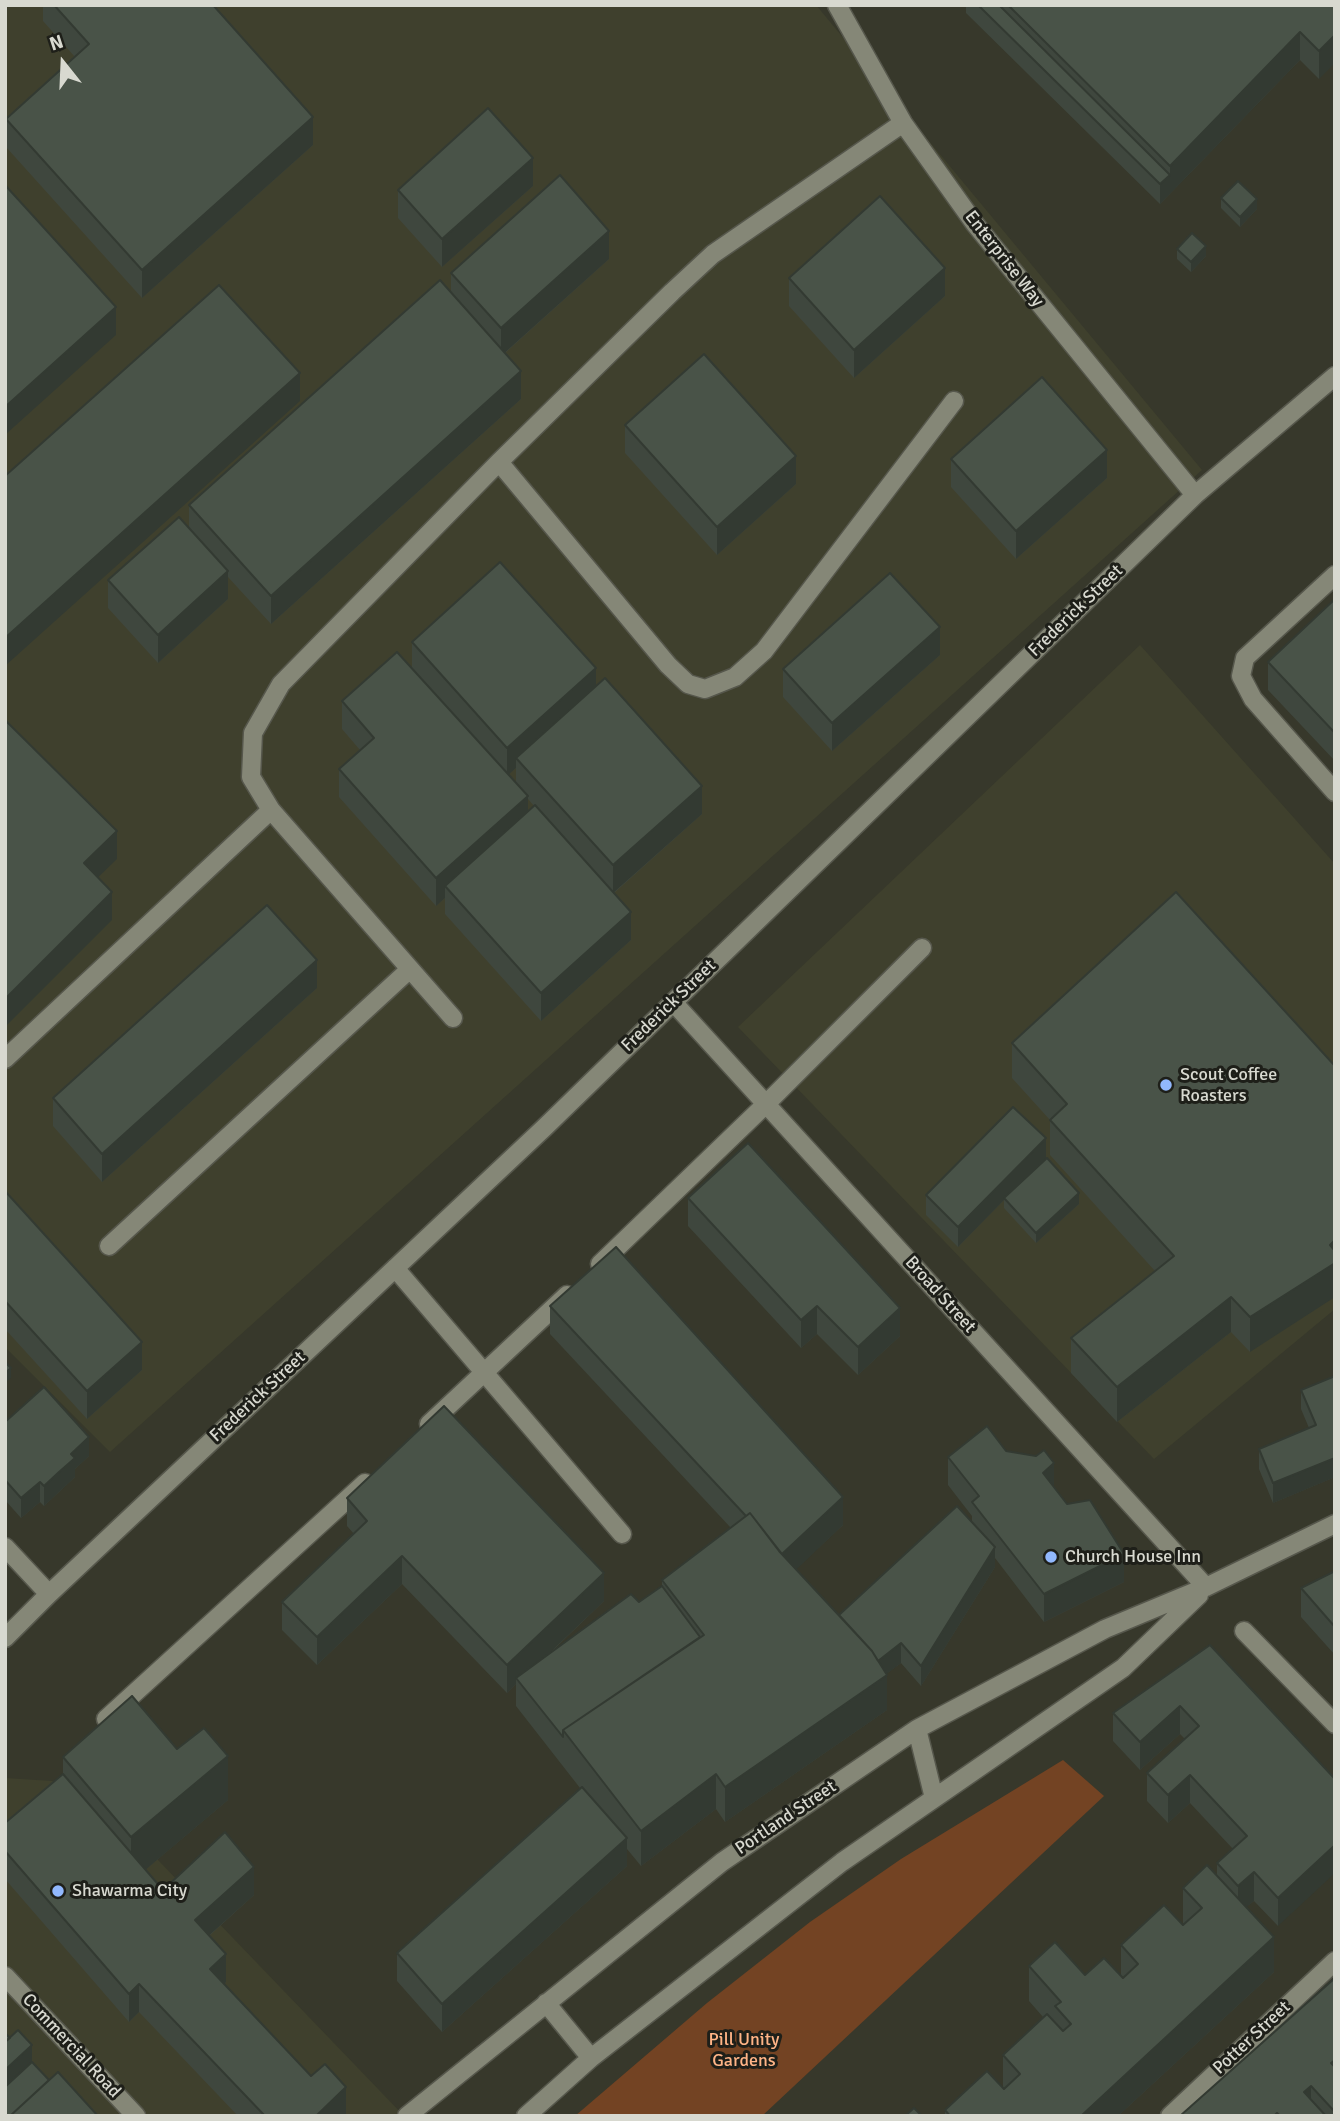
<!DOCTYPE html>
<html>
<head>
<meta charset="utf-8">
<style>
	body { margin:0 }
	#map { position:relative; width:1340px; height:2121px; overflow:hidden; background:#37382b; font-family:Signika,sans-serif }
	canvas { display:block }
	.frame { position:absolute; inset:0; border:7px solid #d8d9d0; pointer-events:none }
	.north { position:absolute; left:28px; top:28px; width:70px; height:70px; -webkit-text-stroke:5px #1e1f19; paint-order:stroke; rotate:342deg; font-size:19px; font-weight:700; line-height:28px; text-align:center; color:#d8d9d0 }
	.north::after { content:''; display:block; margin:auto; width:24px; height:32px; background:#d8d9d0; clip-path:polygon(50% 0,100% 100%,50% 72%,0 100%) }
</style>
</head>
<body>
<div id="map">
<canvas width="1340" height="2121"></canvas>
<div class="frame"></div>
<div class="north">N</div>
</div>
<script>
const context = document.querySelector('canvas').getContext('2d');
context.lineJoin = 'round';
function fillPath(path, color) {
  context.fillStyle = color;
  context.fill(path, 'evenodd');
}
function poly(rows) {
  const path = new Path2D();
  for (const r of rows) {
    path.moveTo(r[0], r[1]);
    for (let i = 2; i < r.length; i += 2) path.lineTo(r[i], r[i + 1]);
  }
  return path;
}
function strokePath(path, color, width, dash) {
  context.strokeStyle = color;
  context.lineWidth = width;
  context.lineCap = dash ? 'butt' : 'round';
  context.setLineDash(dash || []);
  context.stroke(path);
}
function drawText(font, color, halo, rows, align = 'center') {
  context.font = font + ' Signika,sans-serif';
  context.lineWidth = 6;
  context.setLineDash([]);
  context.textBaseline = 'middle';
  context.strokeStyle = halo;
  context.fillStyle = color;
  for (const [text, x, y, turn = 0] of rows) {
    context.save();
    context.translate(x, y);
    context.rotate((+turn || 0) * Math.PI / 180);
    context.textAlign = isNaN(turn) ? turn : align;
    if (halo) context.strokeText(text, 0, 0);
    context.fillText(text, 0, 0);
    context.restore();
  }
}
fillPath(poly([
	[5,5,816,5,1202,470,110,1452,5,1347],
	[1140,645,1335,864,1335,1309,1154,1459,738,1027],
	[5,1778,84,1783,404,2116,5,2116]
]), '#3f402d');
fillPath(poly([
	[1063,1760,1104,1796,762,2116,575,2116,707,2003,810,1922,901,1859]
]), '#734323');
const minor = poly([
	[837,5,903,123,975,224,1195,495],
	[499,462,668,665,688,684,705,689,735,677,764,651,954,401],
	[1335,575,1245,658,1241,676,1253,699,1335,792],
	[673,1002,1206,1587],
	[453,1018,271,810,251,777,253,733,281,684,499,462,672,292,713,254,903,123],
	[5,1059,271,810],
	[109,1246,409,970],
	[600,1264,766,1104,922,948],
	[395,1268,622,1534],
	[429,1424,567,1295],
	[5,1547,49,1594],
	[1244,1631,1335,1724],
	[5,1638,49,1594,544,1128,1195,495,1335,376],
	[106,1719,365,1483],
	[917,1729,934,1798],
	[5,1976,136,2116],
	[546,2003,591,2058],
	[407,2116,722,1862,917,1729,1105,1629,1206,1587,1335,1524],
	[526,2116,591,2058,842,1862,1123,1668,1199,1595],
	[1170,2116,1335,1961]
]);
strokePath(minor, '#56574c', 21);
strokePath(minor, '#858777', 18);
fillPath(poly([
	[43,5,213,5,313,145,142,298,6,147,6,119,75,57,43,21],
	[966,5,1335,5,1319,79,1300,60,1160,204,966,13],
	[533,186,442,267,398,218,398,190],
	[1221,198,1257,209,1240,227,1221,208],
	[1177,249,1206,256,1191,272,1177,259],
	[609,259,505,353,521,399,271,624,228,577,228,599,158,663,108,608,108,580,189,528,189,505,451,293,451,273],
	[789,278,945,296,854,378,789,306],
	[625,425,796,484,717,555,625,453],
	[951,459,1107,478,1016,559,951,487],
	[1335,599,1335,761,1268,690,1268,662],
	[412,642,596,686,702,814,614,893,631,940,541,1021,445,914,445,898,436,906,339,797,339,769,360,750,342,729,342,701,412,668],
	[516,768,516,784,508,775],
	[528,799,534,806,528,812],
	[940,655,832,751,783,697,783,669],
	[317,988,102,1182,53,1126,53,1098],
	[1012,1043,1335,1066,1250,1352,1231,1332,1117,1422,1071,1373,1071,1338,1155,1271,1050,1155,1050,1120,1012,1078],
	[1046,1158,1029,1175,1079,1204,1036,1243,1004,1208,1004,1200,958,1247,926,1215,926,1195],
	[5,1191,142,1370,87,1419,5,1329],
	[688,1198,900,1336,858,1375,817,1334,801,1348,688,1226],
	[550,1306,843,1525,796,1569,839,1615,972,1523,972,1516,948,1485,948,1457,1006,1451,1054,1488,1124,1582,1044,1622,995,1558,995,1567,921,1686,901,1663,886,1674,887,1710,725,1822,716,1809,641,1866,627,1849,627,1866,442,2032,397,1981,397,1953,580,1788,516,1706,516,1684,507,1693,402,1584,317,1665,282,1630,282,1602,354,1534,347,1526,347,1498,604,1601,547,1656,639,1602,662,1586,662,1580,731,1528,550,1334],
	[1335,1376,1335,1477,1273,1503,1259,1469,1259,1449,1309,1428,1301,1409,1301,1390],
	[5,1422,89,1456,75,1469,75,1477,59,1492,44,1506,40,1502,21,1518,5,1500],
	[1335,1571,1335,1655,1301,1617,1301,1588],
	[1210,1645,1335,1779,1278,1926,1254,1901,1246,1907,1274,1972,1118,2116,945,2116,945,2110,1003,2088,1003,2055,1043,2017,1029,2001,1029,1966,1085,1975,1121,1976,1121,1945,1183,1925,1184,1924,1183,1923,1183,1888,1217,1876,1217,1863,1233,1849,1190,1803,1168,1823,1147,1801,1147,1773,1185,1739,1180,1734,1140,1770,1113,1741,1113,1713],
	[63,1757,228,1800,145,1870,163,1890,254,1895,209,1936,226,1982,224,1984,346,2116,238,2116,139,2012,129,2022,5,1879,5,1823,63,1774],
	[1335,1978,1335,2116,1180,2116]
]), '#3f473e');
fillPath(poly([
	[1300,32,1300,60,1160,204,1160,184,1170,175,1170,166],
	[1335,35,1335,63,1319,79,1319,51],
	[313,117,313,145,142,298,142,270],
	[533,158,533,186,442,267,442,239],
	[1257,199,1257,209,1240,227,1240,217],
	[609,231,609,259,501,356,501,328],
	[1206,246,1206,256,1191,272,1191,262],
	[945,268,945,296,854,378,854,350],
	[116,307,116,335,5,435,5,407],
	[521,371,521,399,271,624,271,596],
	[300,373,300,401,5,666,5,638],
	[1107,450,1107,478,1016,559,1016,531],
	[796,456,796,484,717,555,717,527],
	[228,571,228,599,158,663,158,635],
	[940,627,940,655,832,751,832,723],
	[596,668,596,696,516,758,516,768,507,776,507,748],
	[702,786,702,814,613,893,613,865],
	[528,796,528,824,445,886,445,898,436,906,436,878],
	[117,831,117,859,84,891,84,863],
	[112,892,112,920,5,1027,5,999],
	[631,912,631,940,541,1021,541,993],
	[317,960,317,988,102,1182,102,1154],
	[1046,1138,1046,1158,1005,1199,1004,1198,1004,1200,958,1247,958,1227],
	[1079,1193,1079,1204,1036,1243,1036,1233],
	[1335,1240,1335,1297,1250,1352,1250,1317],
	[1231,1297,1231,1332,1117,1422,1117,1387],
	[817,1306,817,1334,801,1348,801,1320],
	[900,1308,900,1336,858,1375,858,1347],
	[142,1342,142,1370,87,1419,87,1391],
	[11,1368,11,1378,5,1383,5,1373],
	[89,1437,89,1456,75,1469,75,1477,44,1506,44,1486,71,1454],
	[1335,1458,1335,1477,1273,1503,1273,1483],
	[1054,1463,1054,1491,1043,1473],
	[40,1482,40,1502,21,1518,21,1498],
	[843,1497,843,1525,779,1586,779,1558],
	[995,1547,995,1567,921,1686,921,1666],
	[1124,1554,1124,1582,1044,1622,1044,1594],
	[402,1556,402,1584,317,1665,317,1637],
	[604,1573,604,1601,519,1682,516,1678,516,1684,507,1693,507,1665],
	[901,1643,901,1663,880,1679,887,1675,887,1710,725,1822,725,1787],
	[1180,1706,1180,1734,1140,1770,1140,1742],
	[228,1756,228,1800,131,1882,131,1837],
	[716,1774,716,1809,641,1866,641,1831],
	[1190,1775,1190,1803,1168,1823,1168,1795],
	[627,1838,627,1866,442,2032,442,2004],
	[1335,1845,1335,1873,1278,1926,1278,1898],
	[254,1867,254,1895,195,1948,195,1920],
	[1254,1872,1254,1901,1238,1914,1238,1886],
	[1274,1937,1274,1972,1118,2116,1081,2116],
	[226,1954,226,1982,210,1997,210,1969],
	[139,1984,139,2012,129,2022,129,1994],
	[32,2045,32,2090,5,2114,5,2059],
	[1311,2086,1311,2116,1304,2092],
	[346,2087,346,2116,316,2116]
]), '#333a32');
const building = poly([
	[54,5,213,5,313,117,142,270,6,119,89,44,54,5],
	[978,5,999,5,1170,175,1160,184,978,5],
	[1008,5,1335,5,1335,35,1319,51,1300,32,1170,166,1008,5],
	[488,108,533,158,442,239,398,190,488,108],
	[560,175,609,231,501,328,451,273,560,175],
	[1238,181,1257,199,1240,217,1221,198,1238,181],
	[5,185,116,307,5,407,5,185],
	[880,196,945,268,854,350,789,278,880,196],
	[1192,233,1206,246,1191,262,1177,249,1192,233],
	[440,280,521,371,271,596,189,505,440,280],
	[219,285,300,373,5,638,5,476,219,285],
	[704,354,796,456,717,527,625,425,704,354],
	[1042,377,1107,450,1016,531,951,459,1042,377],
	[179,517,228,571,158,635,108,580,179,517],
	[500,562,596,668,507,748,412,642,500,562],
	[890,573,940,627,832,723,783,669,890,573],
	[1335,599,1335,733,1268,662,1335,599],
	[397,652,528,796,436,878,339,769,374,738,342,701,397,652],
	[605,678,702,786,613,865,516,758,605,678],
	[5,720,117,831,84,863,112,892,5,999,5,720],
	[535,805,631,912,541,993,445,886,535,805],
	[1176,892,1335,1066,1335,1240,1330,1245,1335,1251,1335,1263,1250,1317,1231,1297,1117,1387,1071,1338,1174,1256,1050,1120,1067,1104,1012,1043,1176,892],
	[267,905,317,960,102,1154,53,1098,267,905],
	[1013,1107,1046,1138,958,1227,926,1195,1013,1107],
	[748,1143,900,1308,858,1347,817,1306,801,1320,688,1198,748,1143],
	[1047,1158,1079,1193,1036,1233,1004,1198,1047,1158],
	[5,1191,142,1342,87,1391,5,1301,5,1191],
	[616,1247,843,1497,782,1554,750,1513,746,1516,550,1306,616,1247],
	[5,1362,11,1368,5,1373,5,1362],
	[1335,1376,1335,1458,1273,1483,1259,1449,1316,1425,1301,1390,1335,1376],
	[44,1387,89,1437,71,1454,75,1458,59,1472,44,1486,40,1482,21,1498,5,1480,5,1422,44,1387],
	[444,1406,604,1573,507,1665,402,1556,317,1637,282,1602,367,1521,347,1498,444,1406],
	[987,1426,1006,1451,1036,1456,1044,1450,1054,1463,1043,1473,1067,1504,1090,1500,1124,1554,1044,1594,972,1502,979,1496,948,1457,987,1426],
	[957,1506,995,1547,921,1666,901,1643,878,1661,872,1651,839,1615,957,1506],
	[750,1513,779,1551,872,1651,887,1675,725,1787,716,1774,641,1831,563,1730,704,1635,662,1580,750,1513],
	[1335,1571,1335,1627,1301,1588,1335,1571],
	[662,1586,700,1637,563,1730,563,1737,516,1678,631,1594,639,1602,662,1586],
	[1210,1645,1335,1779,1335,1845,1278,1898,1254,1872,1238,1886,1217,1863,1247,1836,1190,1775,1168,1795,1147,1773,1199,1726,1180,1706,1140,1742,1113,1713,1210,1645],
	[132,1696,177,1749,204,1728,228,1756,131,1837,63,1757,132,1696],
	[63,1774,163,1890,225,1832,254,1867,195,1920,226,1954,210,1969,311,2076,325,2064,346,2087,316,2116,265,2116,139,1984,129,1994,5,1851,5,1823,63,1774],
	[582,1787,627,1838,442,2004,397,1953,582,1787],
	[1207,1865,1274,1937,1081,2116,950,2116,945,2110,987,2071,1004,2089,1020,2074,1003,2055,1047,2014,1063,2031,1071,2024,1055,2006,1061,2002,1029,1966,1055,1942,1085,1975,1104,1958,1123,1978,1138,1964,1121,1945,1164,1905,1183,1925,1202,1908,1183,1888,1207,1865],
	[1335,1978,1335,2060,1331,2063,1335,2067,1335,2112,1311,2086,1304,2092,1326,2116,1280,2116,1277,2113,1274,2116,1180,2116,1335,1978],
	[18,2030,32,2045,5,2070,5,2042,18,2030],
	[5,2033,10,2038,5,2042,5,2033],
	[32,2062,49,2080,10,2116,5,2116,5,2087,32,2062],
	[58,2072,98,2116,10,2116,58,2072],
	[914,2108,922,2116,905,2116,914,2108]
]);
fillPath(building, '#495348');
strokePath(building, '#333a32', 2);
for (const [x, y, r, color] of [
	[1166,1085,7,"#91b8fd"],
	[1051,1557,7,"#91b8fd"],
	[58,1891,7,"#91b8fd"]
]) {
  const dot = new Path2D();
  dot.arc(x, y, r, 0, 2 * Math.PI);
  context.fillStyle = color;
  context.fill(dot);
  strokePath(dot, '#1e1f19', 2.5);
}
drawText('18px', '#d8d9d0', '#1e1f19', [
	["Enterprise Way",1004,259,52],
	["Frederick Street",1076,611,-44],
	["Frederick Street",669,1006,-44],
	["Broad Street",940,1295,48],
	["Frederick Street",258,1397,-43],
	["Portland Street",786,1818,-34],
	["Potter Street",1252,2038,-43],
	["Commercial Road",71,2046,47]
]);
drawText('18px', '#d8d9d0', '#1e1f19', [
	["Scout Coffee",1180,1075],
	["Roasters",1180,1096],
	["Church House Inn",1065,1557],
	["Shawarma City",72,1891]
], 'left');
drawText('18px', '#ffb486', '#1e1f19', [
	["Pill Unity",744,2040],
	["Gardens",744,2061]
]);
</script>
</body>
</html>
